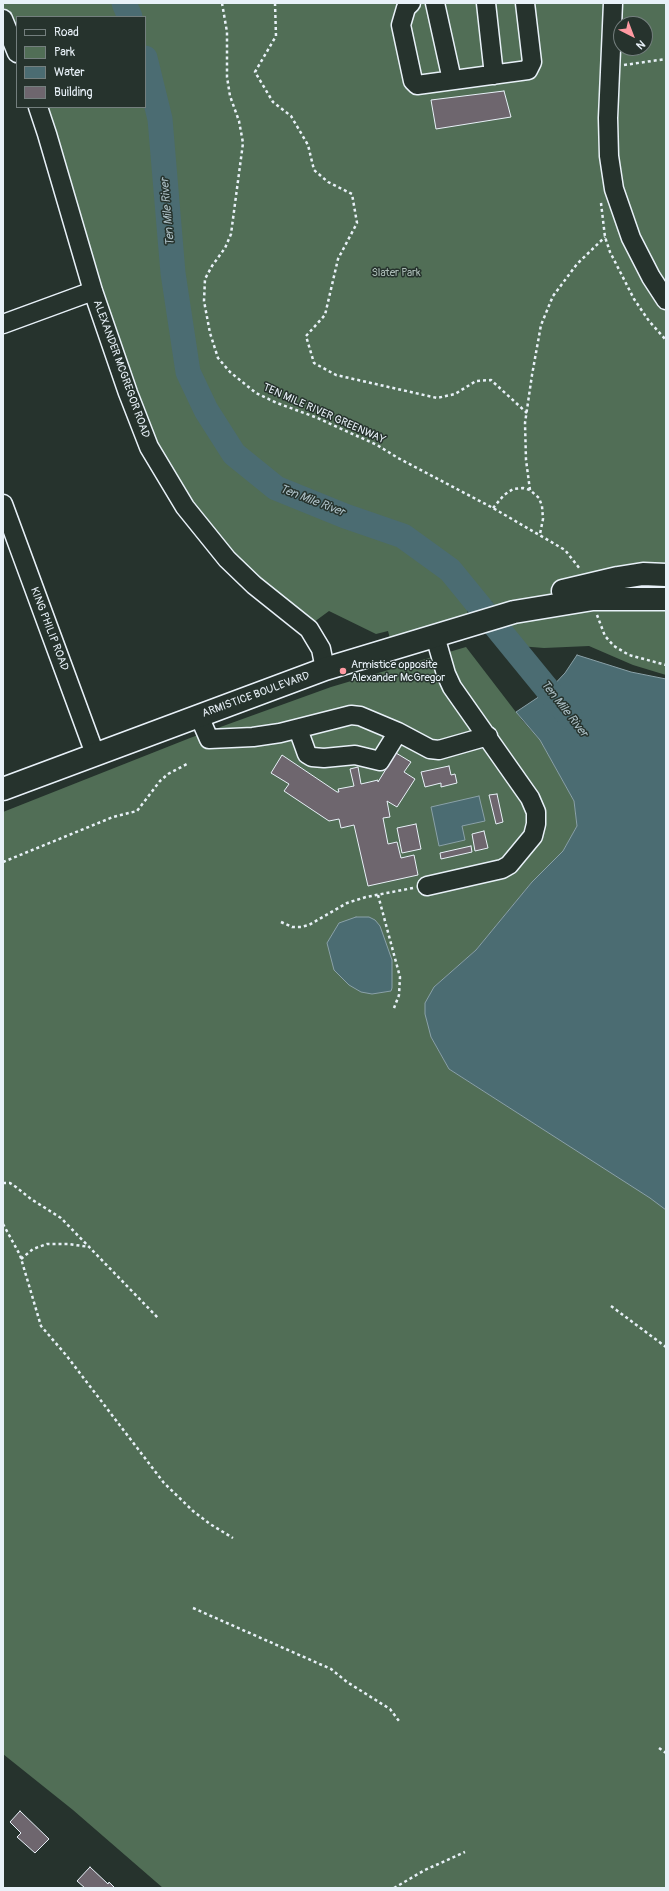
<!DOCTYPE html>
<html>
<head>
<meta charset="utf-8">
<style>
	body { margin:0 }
	#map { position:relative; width:669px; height:1891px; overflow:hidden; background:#26332d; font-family:Pangolin,sans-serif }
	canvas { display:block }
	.frame { position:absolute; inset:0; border:4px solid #e8f1f8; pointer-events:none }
	.legend { position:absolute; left:16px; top:16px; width:130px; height:92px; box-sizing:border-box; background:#26332d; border:1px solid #747f7e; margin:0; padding:5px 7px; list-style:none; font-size:12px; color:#e8f1f8 }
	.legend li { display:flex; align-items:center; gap:8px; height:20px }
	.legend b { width:20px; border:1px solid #747f7e }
	.north { position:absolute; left:613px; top:16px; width:40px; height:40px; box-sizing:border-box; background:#26332d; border:1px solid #747f7e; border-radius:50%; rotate:138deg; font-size:11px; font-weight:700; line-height:16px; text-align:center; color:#e8f1f8 }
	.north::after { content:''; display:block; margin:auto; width:14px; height:18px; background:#ff9aa2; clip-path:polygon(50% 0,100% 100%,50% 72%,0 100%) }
</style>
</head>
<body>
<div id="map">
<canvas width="669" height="1891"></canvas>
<div class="frame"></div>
<ul class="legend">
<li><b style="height:5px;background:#26332d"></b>Road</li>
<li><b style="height:11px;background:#516e56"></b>Park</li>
<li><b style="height:11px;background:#4b6c72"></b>Water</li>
<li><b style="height:11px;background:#6e666e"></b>Building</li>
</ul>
<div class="north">N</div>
</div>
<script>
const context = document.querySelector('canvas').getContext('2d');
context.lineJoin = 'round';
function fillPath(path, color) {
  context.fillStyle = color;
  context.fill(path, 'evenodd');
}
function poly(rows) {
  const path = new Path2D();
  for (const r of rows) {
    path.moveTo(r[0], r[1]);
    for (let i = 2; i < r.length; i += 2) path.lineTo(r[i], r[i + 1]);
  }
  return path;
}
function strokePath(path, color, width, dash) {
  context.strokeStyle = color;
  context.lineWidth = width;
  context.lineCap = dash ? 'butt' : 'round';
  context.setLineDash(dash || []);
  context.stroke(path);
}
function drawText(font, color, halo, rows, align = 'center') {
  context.font = font + ' Pangolin,sans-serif';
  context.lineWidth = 3;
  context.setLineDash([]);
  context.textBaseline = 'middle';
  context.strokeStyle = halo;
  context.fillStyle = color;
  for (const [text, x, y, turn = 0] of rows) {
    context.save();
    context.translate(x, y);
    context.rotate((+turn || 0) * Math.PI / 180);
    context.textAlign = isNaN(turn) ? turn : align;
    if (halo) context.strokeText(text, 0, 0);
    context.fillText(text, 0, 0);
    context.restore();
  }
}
fillPath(poly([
	[3,3,666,3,666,675,633,665,589,646,544,648,519,646,501,632,495,618,492,601,467,608,469,624,392,646,388,631,376,634,329,611,310,625,262,592,166,477,35,107,145,107,145,17,17,17,17,57,3,20],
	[621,24,645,24,645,48,621,48],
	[466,647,522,720,540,740,574,801,577,826,563,851,532,882,476,950,434,987,431,1037,449,1069,651,1198,666,1210,666,1888,163,1888,73,1810,3,1754,3,812,190,738,331,687]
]), '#516e56');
const water = poly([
	[577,655,631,672,666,679,666,1210,650,1198,449,1069,431,1037,425,1014,425,1003,434,987,476,950,532,882,563,851,577,826,574,801,540,740,516,712,549,690,565,673,577,655],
	[479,796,485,821,462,826,465,840,439,846,431,807,479,796],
	[356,917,369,917,375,920,380,926,392,960,392,988,391,991,372,994,361,992,349,985,334,970,327,943,339,923,356,917]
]);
fillPath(water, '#4b6c72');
strokePath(water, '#8aa1a8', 1);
strokePath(poly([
	[124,3,130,17],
	[145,58,160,119,173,273,188,372,206,410,234,454,276,488,345,516,403,536,450,570,570,717]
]), '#4b6c72', 25);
const building = poly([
	[504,91,511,117,436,129,431,100,504,91],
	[396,753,411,762,404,772,415,779,397,807,387,801,390,817,383,818,388,844,397,842,401,858,414,855,418,875,368,886,354,825,341,828,339,819,329,821,284,791,289,784,271,773,282,755,337,792,339,792,338,789,354,786,350,769,358,767,361,784,378,780,378,782,396,753],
	[449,766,451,775,455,774,457,783,441,787,441,783,425,787,421,772,449,766],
	[497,794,503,822,496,824,489,795,497,794],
	[416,824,421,849,402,853,397,828,416,824],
	[484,831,488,848,475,851,472,834,484,831],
	[471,846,472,852,441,859,440,853,471,846],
	[20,1811,49,1839,35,1853,17,1837,21,1833,10,1822,20,1811],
	[90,1867,108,1884,109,1882,115,1888,85,1888,77,1881,90,1867]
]);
fillPath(building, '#6e666e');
strokePath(building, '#e8f1f8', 1);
const minor = poly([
	[411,3,406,8,401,25,413,81,417,85,528,70,532,62,525,3],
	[435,3,452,80],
	[486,3,494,75],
	[613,3,608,118,609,156,614,189,631,238,651,277,666,300],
	[3,19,17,53],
	[38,107,47,134,93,291,128,393,149,447,185,507,227,559,254,585,309,629,321,649,325,669],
	[3,324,93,291],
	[3,504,95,754],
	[199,716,209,739,253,737,280,733,351,715,360,716,398,732,430,749,439,750,488,736],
	[298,729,307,754,312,757,324,758,355,755,380,761,398,732],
	[427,886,502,869,509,865,533,836,536,824,536,812,530,798,452,687,446,674,435,636]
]);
const major = poly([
	[563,591,618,578,643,574,666,575],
	[3,789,325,669,514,612,593,599,666,599]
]);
strokePath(minor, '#e8f1f8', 21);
strokePath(major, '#e8f1f8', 25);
strokePath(poly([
	[222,3,227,32,227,77,230,96,239,121,243,143,231,234,225,248,212,266,205,279,204,301,210,333,218,358,230,372,256,393,277,403,315,417,377,445,398,458,493,508,565,550,580,569],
	[275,3,276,36,255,72,273,102,291,116,308,145,314,170,328,182,352,194,357,223,338,259,325,315,306,336,314,363,336,375,437,398,455,394,476,381,491,380,527,413],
	[624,65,666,59],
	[601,203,605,237,610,252,634,299,649,321,666,340],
	[530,490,526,460,525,423,532,375,541,325,553,296,577,264,605,237],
	[493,508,504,495,513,489,523,488,530,490,539,498,542,506,543,519,540,534],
	[597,615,605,636,614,646,629,655,666,665],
	[3,862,113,817,137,811,160,781,168,774,187,764],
	[378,895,400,977,399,995,394,1008],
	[281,922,292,927,301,927,309,925,347,903,366,897,413,888],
	[3,1183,10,1183,16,1187,31,1199,61,1218,159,1319],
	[3,1224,20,1255,41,1326,66,1355,164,1483,193,1511,210,1524,233,1538],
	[21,1259,33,1249,47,1244,68,1244,90,1247],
	[611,1306,666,1347],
	[193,1608,331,1669,347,1682,390,1709,399,1721],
	[659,1748,666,1753],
	[394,1888,425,1870,465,1852]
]), '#e8f1f8', 2.5, [3, 3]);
strokePath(minor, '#26332d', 18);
strokePath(major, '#26332d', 22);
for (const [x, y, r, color] of [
	[343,671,4,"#ff9aa2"]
]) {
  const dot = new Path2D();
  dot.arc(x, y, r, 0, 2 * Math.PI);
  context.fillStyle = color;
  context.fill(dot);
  strokePath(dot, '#26332d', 1.5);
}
drawText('11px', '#acbdb7', '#26332d', [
	["Slater Park",396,273]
]);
drawText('11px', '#e8f1f8', '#26332d', [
	["ALEXANDER MCGREGOR ROAD",121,369,70],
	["TEN MILE RIVER GREENWAY",324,414,24],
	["KING PHILIP ROAD",49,629,69],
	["ARMISTICE BOULEVARD",256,695,-20]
]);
drawText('11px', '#e8f1f8', '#26332d', [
	["Armistice opposite",351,665],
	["Alexander McGregor",351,678]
], 'left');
drawText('italic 12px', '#a9bcc2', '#26332d', [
	["Ten Mile River",168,212,-95],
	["Ten Mile River",312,501,21],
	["Ten Mile River",564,709,52]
]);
</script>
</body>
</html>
